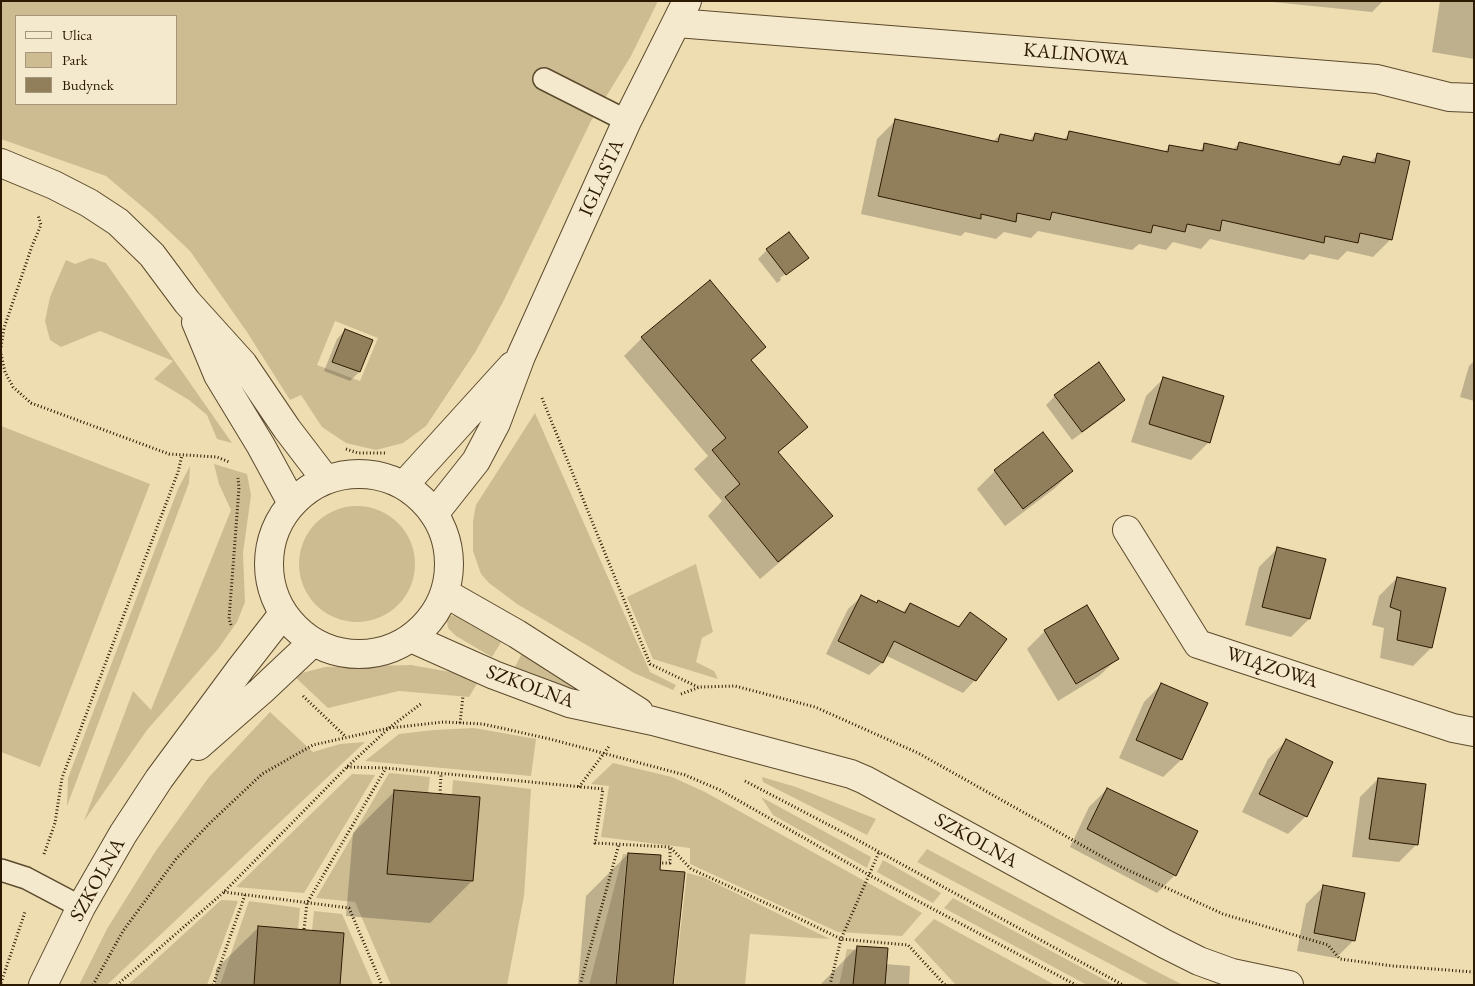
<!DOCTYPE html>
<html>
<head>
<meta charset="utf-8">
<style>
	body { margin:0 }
	#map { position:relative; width:1475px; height:986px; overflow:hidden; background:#eeddb0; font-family:"EB Garamond",serif }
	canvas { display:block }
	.frame { position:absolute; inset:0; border:2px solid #2c1901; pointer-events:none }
	.legend { position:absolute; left:15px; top:15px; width:162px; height:90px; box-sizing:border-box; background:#f4e9cc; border:1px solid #a4967b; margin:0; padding:6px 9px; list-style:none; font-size:15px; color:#2c1901 }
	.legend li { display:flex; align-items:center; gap:10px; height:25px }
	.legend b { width:25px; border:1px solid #a4967b }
</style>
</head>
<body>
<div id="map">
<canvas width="1475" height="986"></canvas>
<div class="frame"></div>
<ul class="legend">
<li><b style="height:6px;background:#f4e9cc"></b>Ulica</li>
<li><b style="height:14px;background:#cdbc92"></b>Park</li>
<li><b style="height:14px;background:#917f5c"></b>Budynek</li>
</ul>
</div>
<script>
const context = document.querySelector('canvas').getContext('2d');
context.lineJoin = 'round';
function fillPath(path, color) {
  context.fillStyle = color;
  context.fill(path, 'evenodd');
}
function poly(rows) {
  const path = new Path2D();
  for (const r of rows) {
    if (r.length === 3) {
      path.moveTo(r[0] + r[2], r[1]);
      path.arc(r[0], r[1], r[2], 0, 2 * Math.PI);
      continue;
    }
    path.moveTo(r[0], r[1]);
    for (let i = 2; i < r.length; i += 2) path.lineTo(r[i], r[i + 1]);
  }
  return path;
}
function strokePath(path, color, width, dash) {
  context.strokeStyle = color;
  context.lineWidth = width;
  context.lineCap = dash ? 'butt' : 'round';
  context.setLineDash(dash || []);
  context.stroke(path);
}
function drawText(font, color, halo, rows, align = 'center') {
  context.font = font + ' "EB Garamond",serif';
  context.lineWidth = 4;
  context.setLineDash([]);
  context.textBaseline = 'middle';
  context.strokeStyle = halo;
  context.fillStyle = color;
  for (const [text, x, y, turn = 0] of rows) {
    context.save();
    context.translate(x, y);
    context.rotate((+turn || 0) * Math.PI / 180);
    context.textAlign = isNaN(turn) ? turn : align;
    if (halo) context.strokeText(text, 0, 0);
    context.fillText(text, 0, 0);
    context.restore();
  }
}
fillPath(poly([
	[1,1,658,1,631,56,591,121,503,302,476,351,426,426,403,443,376,450,346,443,322,427,301,395,290,400,247,332,190,251,151,214,106,176,1,139],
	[16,16,176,16,176,104,16,104],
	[335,321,378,338,360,381,317,365],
	[91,258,106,263,232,443,217,439,207,415,189,400,154,379,173,361,100,331,61,347,50,340,45,321,50,297,66,260,75,264],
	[535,413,650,672,676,685,673,690,634,673,517,604,489,583,481,574,473,551,473,521,476,505],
	[1,426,150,484,40,767,1,752],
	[214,464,247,474,251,495,243,553,245,602,237,622,218,649,147,730,84,821,133,691,151,710,231,510,219,484],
	[190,466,189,483,67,806,68,778,178,489],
	[357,564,58],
	[696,564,713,632,702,638,696,662,714,671,718,679,653,659,627,597],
	[457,615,503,639,492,657,456,636,448,628,447,620,450,616],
	[522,653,600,704,514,669],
	[411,665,462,674,478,682,469,697,399,691,328,708,295,677,302,673,325,667],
	[270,712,313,752,340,744,365,742,107,985,79,985,107,929,155,852,209,777],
	[474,728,536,739,531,776,365,761,399,734,434,730],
	[613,763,672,777,705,792,922,913,902,936,838,932,690,864,690,848,601,837,609,786,591,784],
	[389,773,430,777,428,793,394,790,387,874,473,881,480,797,452,795,453,780,531,789,524,896,507,985,391,985,355,902,316,898],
	[352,774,375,775,304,893,236,887],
	[762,777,796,787,876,819,867,835,763,782],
	[761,797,871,857,867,868,773,815],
	[927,849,1150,968,1183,985,1150,985,917,862],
	[623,854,627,854,615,985,589,985],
	[883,860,941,893,933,903,877,872],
	[687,873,703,877,830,939,750,934,745,985,674,985],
	[953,898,1114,985,1087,985,944,908],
	[221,900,238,901,207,985,128,985],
	[249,901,300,908,298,929,258,926,254,985,220,985],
	[314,911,342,914,373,985,340,985,344,933,312,930],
	[934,919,1055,985,956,985,914,940],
	[847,949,865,951,862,985,839,985]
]), '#cdbc92');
fillPath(poly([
	[1263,1,1383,1,1372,12],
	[1440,1,1474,1,1474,59,1432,52],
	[895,121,992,142,1000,135,1029,141,1035,134,1063,140,1070,133,1164,152,1170,146,1198,152,1205,145,1232,150,1240,143,1335,165,1343,157,1369,163,1378,155,1391,239,1373,257,1347,251,1338,260,1310,254,1304,260,1210,239,1201,249,1173,242,1166,250,1139,244,1132,250,1038,231,1031,238,1004,232,996,239,965,232,961,236,861,214,877,139],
	[767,250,807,258,799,266,799,264,780,278,781,280,777,283,758,259],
	[345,330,371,340,359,372,350,381,324,371,337,339],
	[642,338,765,347,750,361,806,427,778,453,831,516,813,534,760,579,708,516,722,501,694,469,708,456,624,356],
	[1474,361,1474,401,1460,397,1469,366],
	[1164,378,1209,442,1191,460,1131,442,1146,396],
	[1055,396,1124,400,1115,409,1072,440,1046,405],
	[995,471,1072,471,1054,489,1005,526,977,489],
	[1277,549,1309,619,1291,637,1245,625,1259,567],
	[1397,578,1431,648,1413,666,1380,658,1384,628,1372,625,1379,596],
	[861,597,876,604,902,613,910,604,957,627,970,614,975,680,963,693,885,655,882,663,869,675,826,654,848,609],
	[1045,631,1117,659,1099,676,1058,701,1027,649],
	[1162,684,1181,760,1163,777,1119,758,1144,702],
	[1286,741,1306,816,1288,834,1242,812,1268,759],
	[1378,779,1417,844,1399,862,1352,857,1360,797],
	[1107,789,1175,875,1157,893,1070,847,1089,807],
	[395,791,472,881,430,923,346,916,353,833],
	[628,854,672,985,578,985,586,896],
	[1324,886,1354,940,1336,958,1297,951,1306,904],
	[259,927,339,985,215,985,216,969],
	[857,947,885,964,910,966,909,985,820,985]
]), '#0003');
const building = poly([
	[895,119,998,142,1000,134,1033,141,1035,133,1067,140,1069,131,1168,152,1169,145,1203,151,1204,143,1237,150,1239,142,1340,165,1343,156,1375,163,1377,153,1410,161,1392,240,1360,233,1358,243,1325,236,1324,243,1222,220,1220,231,1187,224,1185,232,1153,225,1151,233,1052,212,1050,220,1017,213,1016,222,981,214,981,219,878,196,895,119],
	[789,232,809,258,786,275,766,249,789,232],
	[710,280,766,347,751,360,808,427,778,452,833,516,778,562,725,497,740,484,712,450,726,438,641,337,710,280],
	[345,329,373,340,360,372,332,362,345,329],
	[1099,362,1125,400,1082,432,1054,395,1099,362],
	[1163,377,1224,396,1210,443,1149,424,1163,377],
	[1043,432,1073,471,1023,509,994,470,1043,432],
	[1277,547,1326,559,1310,619,1262,607,1277,547],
	[1397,577,1446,588,1432,648,1397,640,1401,611,1390,607,1397,577],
	[861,595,877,603,878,600,905,613,910,603,959,627,970,612,1007,639,976,681,894,641,883,663,838,641,861,595],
	[1087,605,1119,659,1076,684,1044,630,1087,605],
	[1161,683,1208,703,1182,760,1136,740,1161,683],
	[1286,739,1333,762,1307,817,1259,794,1286,739],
	[1378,778,1426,784,1418,845,1369,839,1378,778],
	[1107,788,1198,831,1176,876,1087,829,1107,788],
	[394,790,480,797,473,881,387,874,394,790],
	[628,853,661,855,660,870,685,872,673,985,616,985,628,853],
	[1323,885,1365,893,1355,941,1314,933,1323,885],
	[258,926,344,933,340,985,254,985,258,926],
	[857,946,888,948,885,985,853,985,857,946]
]);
fillPath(building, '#917f5c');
strokePath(building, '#2c1901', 1);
const service = poly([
	[544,79,627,121],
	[1,870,26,878,81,907]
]);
const minor = poly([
	[677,23,1377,79,1449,97,1474,98],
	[404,485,512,366],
	[434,514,476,461,496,423,521,356,627,121,687,1],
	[1127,530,1198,644,1453,728,1474,732]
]);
const tertiary = poly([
	[1,163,54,185,89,203,118,222,152,255,187,302,243,364,287,429,326,480],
	[196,322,218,375,261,446,292,503],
	[359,564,90],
	[445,593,517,634,639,712],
	[411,638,494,675,569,703,653,721,851,774,865,780,1165,944,1199,961,1232,973,1289,985],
	[198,746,261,691,312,643],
	[43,985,81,907,123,834,159,779,241,668,283,614]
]);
strokePath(service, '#5c4a2d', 24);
strokePath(minor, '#5c4a2d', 30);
strokePath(tertiary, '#5c4a2d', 30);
strokePath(poly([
	[1,347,4,328,32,246,41,225,38,215],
	[1,354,5,372,13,387,31,403,169,454,217,457,229,462],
	[542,398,650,664,698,687],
	[346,449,358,453,387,453],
	[231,625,229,619,239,488,238,478],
	[681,694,700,687,735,686,815,707,918,753,1117,865,1223,914,1328,945,1340,959,1393,966,1474,972],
	[303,696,345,736],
	[460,723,463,696],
	[347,767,386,768,603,789,595,843,670,847,670,863,660,863],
	[745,781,850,836,1123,985],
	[579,787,610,745],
	[440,794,441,774],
	[671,848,691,869,790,914,841,939,908,945,945,985],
	[44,854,55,823,62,778,178,472,182,455],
	[224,892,349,908,382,985],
	[304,929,307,903,386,768],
	[1,983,25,912],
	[93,985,123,931,176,859,210,823,262,774,313,745,389,728,444,722,483,724,550,739,685,775,720,790,869,875,1076,985],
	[117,985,224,892,347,767,389,728,422,703],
	[213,985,245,895],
	[580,985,619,844],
	[830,985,841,939,879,852]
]), '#2c1901', 3, [1, 2.5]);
strokePath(service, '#f4e9cc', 21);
strokePath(minor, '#f4e9cc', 28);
strokePath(tertiary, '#f4e9cc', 28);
drawText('20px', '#2c1901', '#f4e9cc', [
	["KALINOWA",1076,55,5],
	["IGLASTA",602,178,-66],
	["WIĄZOWA",1272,668,18],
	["SZKOLNA",530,687,20],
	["SZKOLNA",976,841,29],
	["SZKOLNA",98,880,-61]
]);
</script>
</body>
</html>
